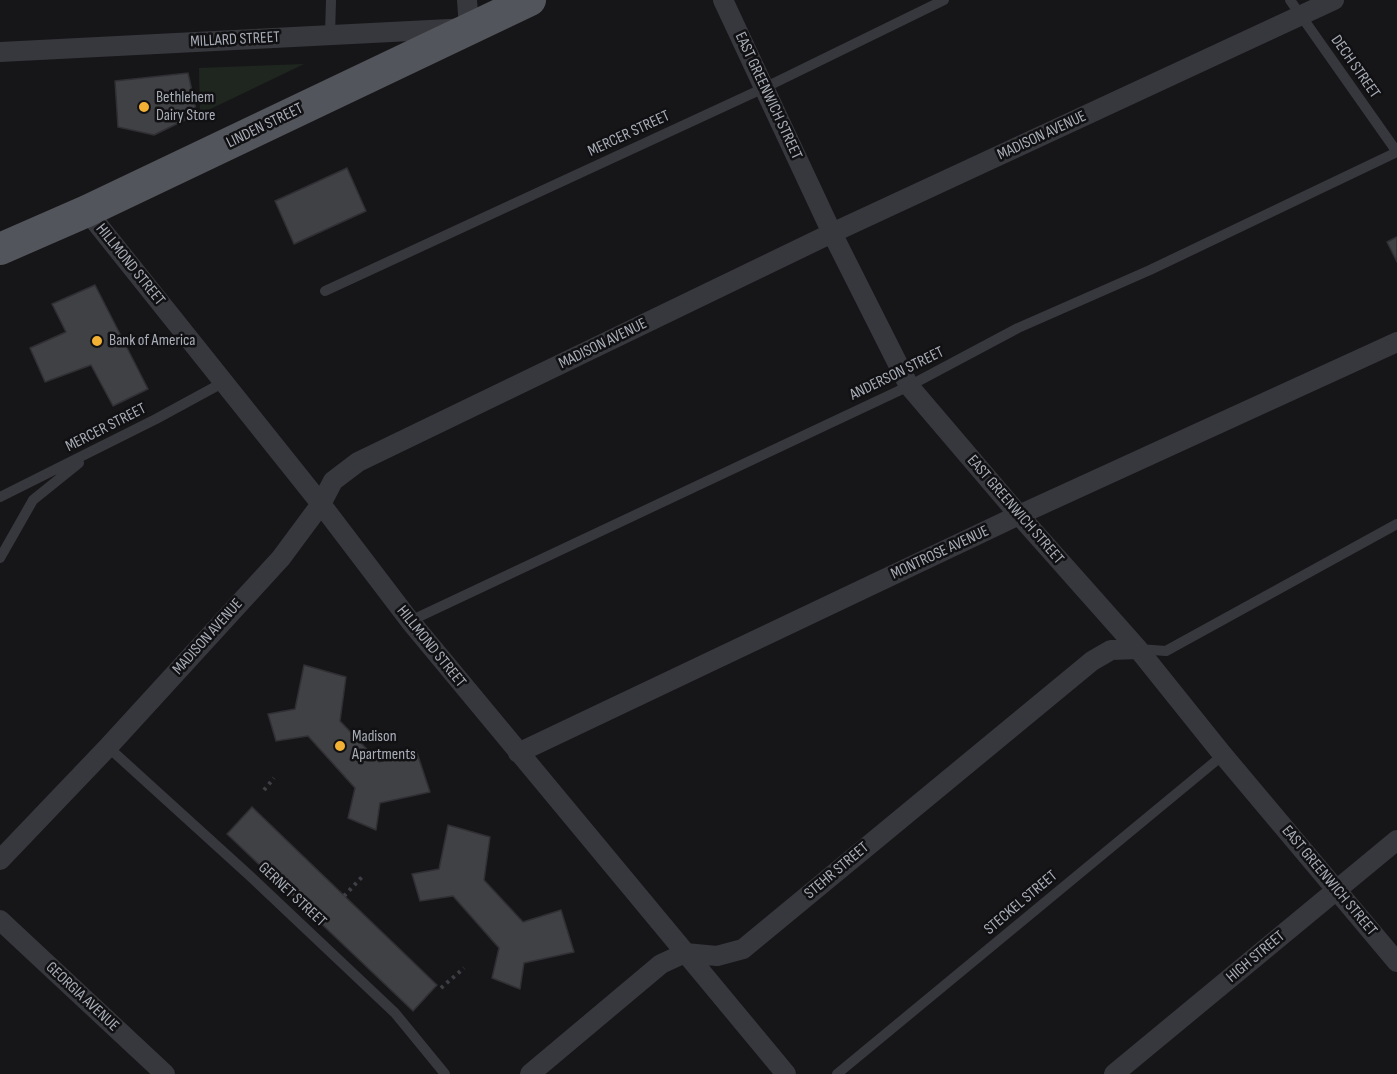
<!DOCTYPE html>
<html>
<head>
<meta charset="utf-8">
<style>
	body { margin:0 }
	canvas { display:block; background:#161618 }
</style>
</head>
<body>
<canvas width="1397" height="1074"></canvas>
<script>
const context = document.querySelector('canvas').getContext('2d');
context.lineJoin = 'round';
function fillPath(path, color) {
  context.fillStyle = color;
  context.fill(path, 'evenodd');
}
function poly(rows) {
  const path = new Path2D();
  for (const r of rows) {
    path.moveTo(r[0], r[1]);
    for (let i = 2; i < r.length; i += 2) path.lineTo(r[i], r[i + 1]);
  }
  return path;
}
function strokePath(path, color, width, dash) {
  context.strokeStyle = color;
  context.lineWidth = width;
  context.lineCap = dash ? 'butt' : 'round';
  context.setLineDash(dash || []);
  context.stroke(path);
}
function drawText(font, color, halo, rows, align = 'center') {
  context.font = font + ' "Sofia Sans Condensed",sans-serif';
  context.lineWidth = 5;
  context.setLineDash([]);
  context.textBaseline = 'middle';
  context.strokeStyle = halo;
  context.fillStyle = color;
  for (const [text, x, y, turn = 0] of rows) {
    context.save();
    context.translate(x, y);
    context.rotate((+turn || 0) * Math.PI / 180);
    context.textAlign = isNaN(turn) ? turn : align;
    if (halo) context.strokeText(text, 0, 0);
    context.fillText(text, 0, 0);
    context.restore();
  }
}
fillPath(poly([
	[304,64,200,114,199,68]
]), '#1e261f');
const building = poly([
	[188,73,197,114,154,135,118,127,115,81,188,73],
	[347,168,366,211,294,244,275,201,347,168],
	[1397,237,1397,262,1387,242,1397,237],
	[95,285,148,389,113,406,91,365,45,382,30,348,66,332,52,304,95,285],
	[304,665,346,677,340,721,379,762,416,750,430,792,380,803,376,830,348,818,355,788,308,736,276,741,268,714,295,709,304,665],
	[252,807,437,985,413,1011,227,834,252,807],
	[448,825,490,837,484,880,523,922,561,910,574,952,524,963,520,989,492,978,499,948,453,896,420,901,412,874,439,869,448,825]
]);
fillPath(building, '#404145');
strokePath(building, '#303034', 1.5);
strokePath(poly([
	[264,790,274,778],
	[344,896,362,877],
	[441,988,464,968]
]), '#3d3f44', 4, [3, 4.5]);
strokePath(poly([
	[330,35,331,0],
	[325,291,764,88,944,0],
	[0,497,156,419,224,382],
	[0,558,33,500,79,463],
	[410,621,909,386,1018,328,1150,270,1397,152,1290,0],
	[1139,649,1166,651,1397,524],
	[108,747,250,876,395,1013,445,1074],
	[837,1074,1223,755]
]), '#37383d', 10);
strokePath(poly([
	[723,0,832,233,909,386,1019,515,1138,649,1223,755,1397,962],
	[0,52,469,28,467,0],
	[87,211,321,504,410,621,786,1074],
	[518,753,1019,515,1397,342],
	[0,860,108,747,281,558,321,504,333,481,358,462,832,233,1334,0],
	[0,920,165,1074],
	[530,1074,661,964,685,953,717,956,743,949,1092,661,1111,650,1138,649],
	[1114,1074,1397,840]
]), '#37383d', 20);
strokePath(poly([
	[0,249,87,211,530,0]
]), '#53555c', 32);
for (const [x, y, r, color] of [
	[144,107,6,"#f2b134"],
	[97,341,6,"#f2b134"],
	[340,746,6,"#f2b134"]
]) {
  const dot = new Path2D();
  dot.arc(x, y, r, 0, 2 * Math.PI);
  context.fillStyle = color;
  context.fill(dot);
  strokePath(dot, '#111113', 2);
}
drawText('16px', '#a8adb8', '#111113', [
	["MILLARD STREET",235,40,-3],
	["DECH STREET",1355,67,55],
	["EAST GREENWICH STREET",768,96,65],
	["LINDEN STREET",265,126,-26],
	["MERCER STREET",629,134,-25],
	["MADISON AVENUE",1042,136,-25],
	["HILLMOND STREET",130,265,51],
	["MADISON AVENUE",603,344,-26],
	["ANDERSON STREET",897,374,-26],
	["MERCER STREET",106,428,-27],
	["EAST GREENWICH STREET",1015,510,49],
	["MONTROSE AVENUE",940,553,-25],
	["MADISON AVENUE",208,637,-48],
	["HILLMOND STREET",431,647,51],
	["STEHR STREET",837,871,-40],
	["EAST GREENWICH STREET",1329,881,50],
	["GERNET STREET",292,895,43],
	["STECKEL STREET",1021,903,-40],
	["HIGH STREET",1256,957,-40],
	["GEORGIA AVENUE",82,997,43]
]);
drawText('16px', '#a8adb8', '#111113', [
	["Bethlehem",156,98],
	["Dairy Store",156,116],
	["Bank of America",109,341],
	["Madison",352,737],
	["Apartments",352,755]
], 'left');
</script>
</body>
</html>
